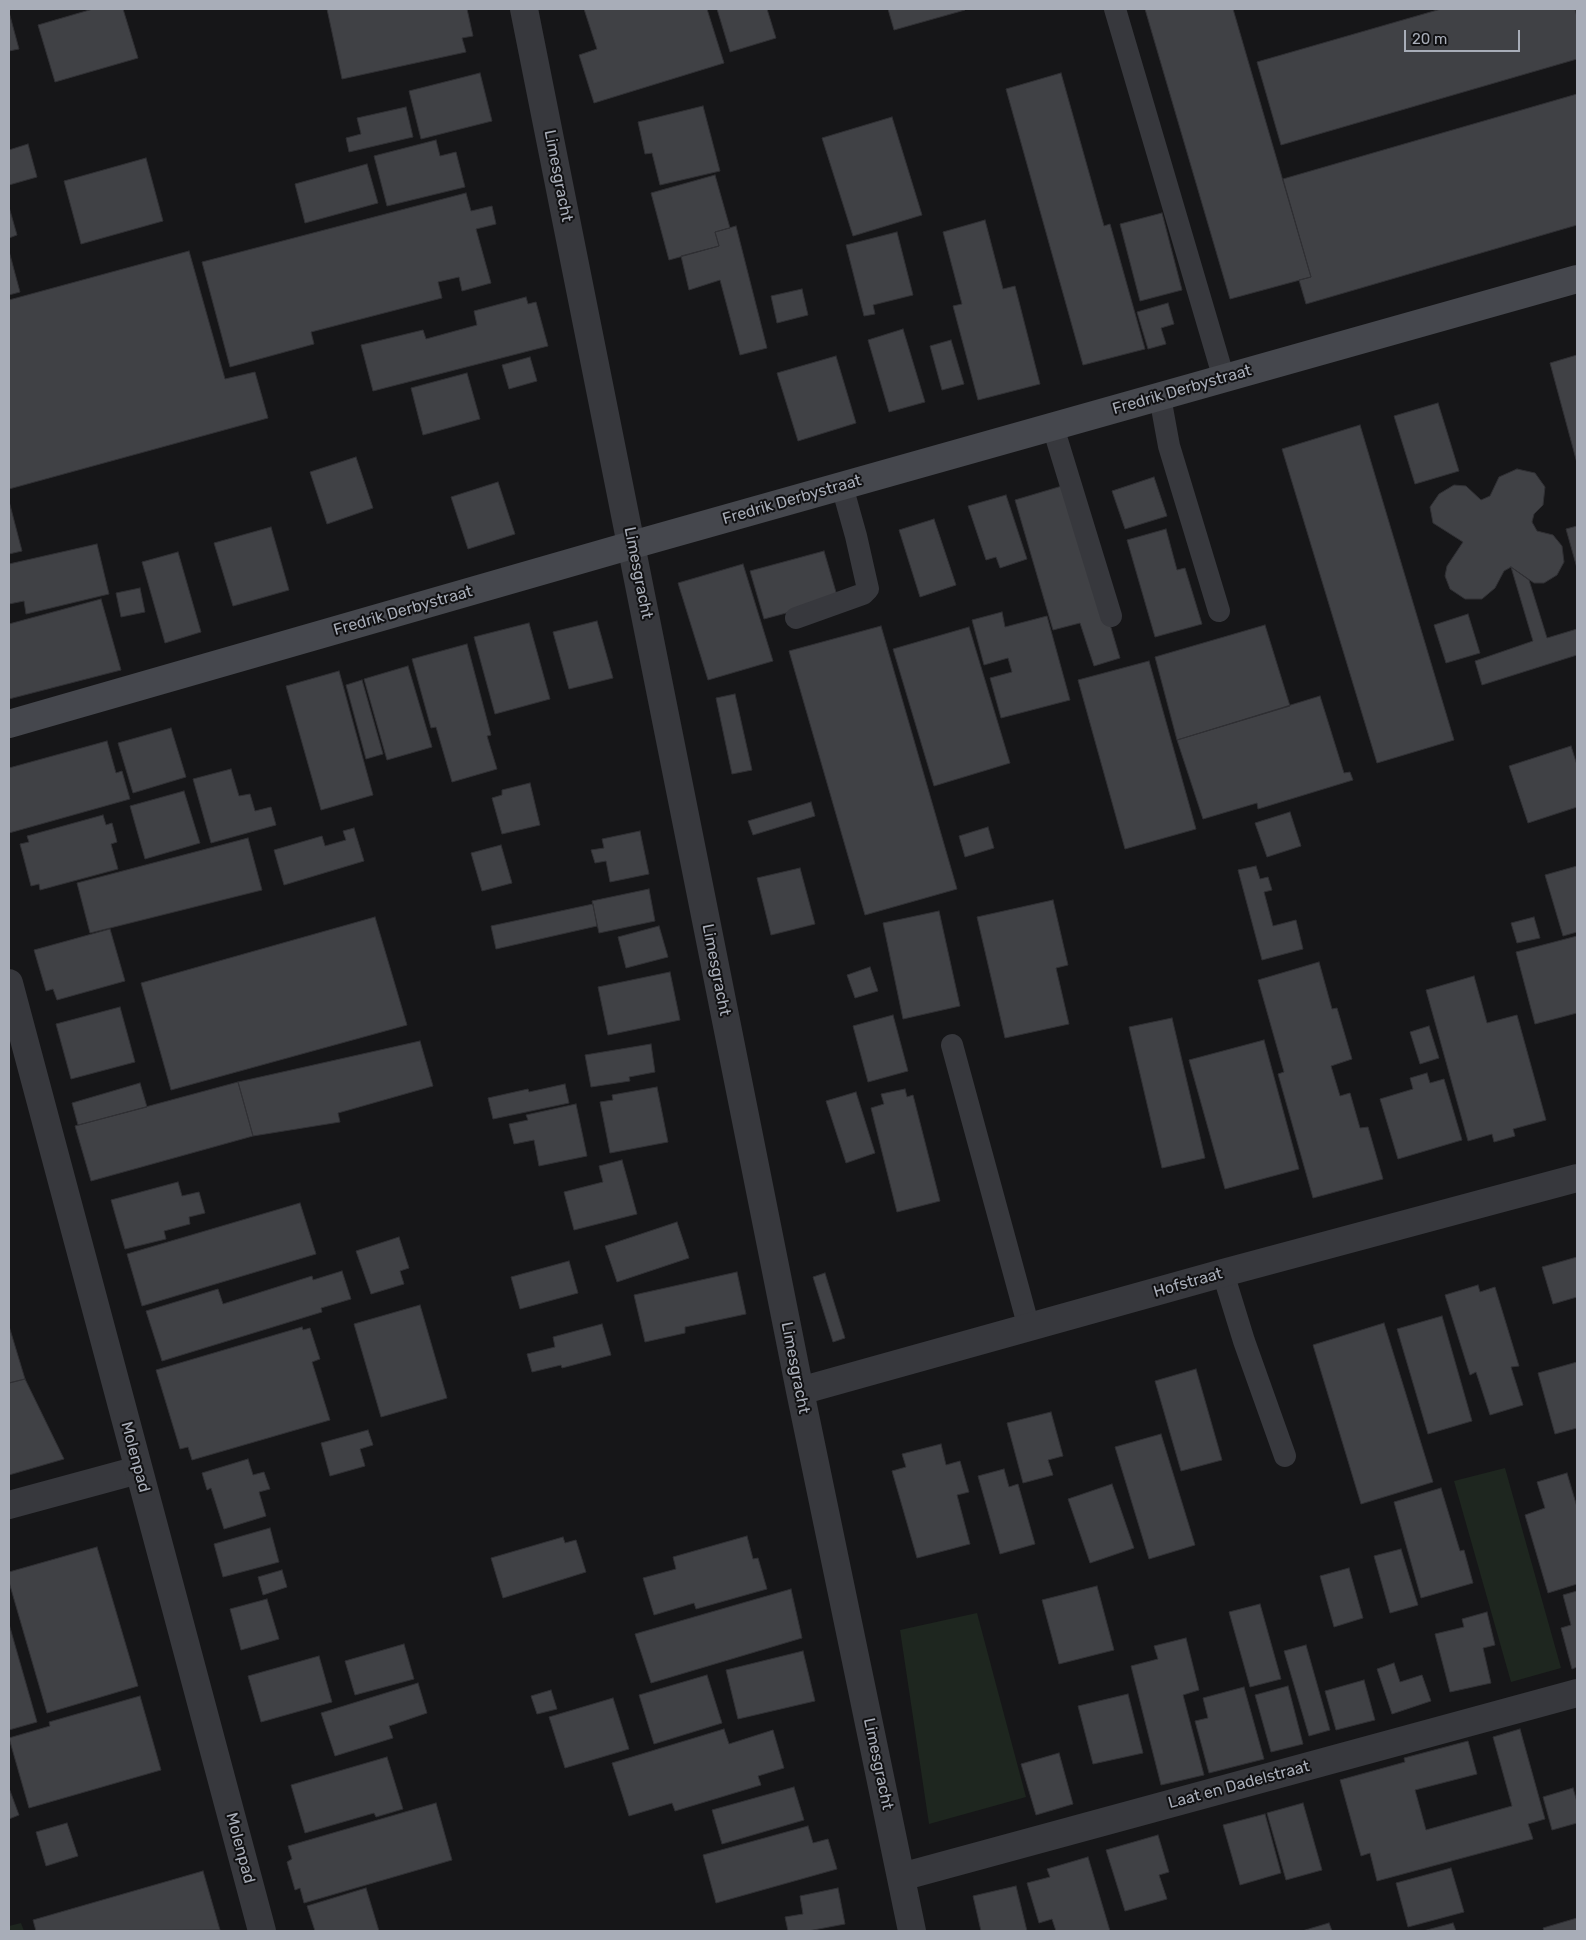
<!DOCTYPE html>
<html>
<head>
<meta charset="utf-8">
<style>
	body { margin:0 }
	#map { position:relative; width:1586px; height:1940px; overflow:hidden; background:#161618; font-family:Rubik,sans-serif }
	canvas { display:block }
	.frame { position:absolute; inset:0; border:10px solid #a8adb8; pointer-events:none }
	.scale { position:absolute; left:1404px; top:30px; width:116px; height:22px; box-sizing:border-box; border:2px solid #a8adb8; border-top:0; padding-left:6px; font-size:15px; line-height:18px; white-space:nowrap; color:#a8adb8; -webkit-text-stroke:4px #111113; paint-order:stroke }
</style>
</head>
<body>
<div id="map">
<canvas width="1586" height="1940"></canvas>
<div class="frame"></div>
<div class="scale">20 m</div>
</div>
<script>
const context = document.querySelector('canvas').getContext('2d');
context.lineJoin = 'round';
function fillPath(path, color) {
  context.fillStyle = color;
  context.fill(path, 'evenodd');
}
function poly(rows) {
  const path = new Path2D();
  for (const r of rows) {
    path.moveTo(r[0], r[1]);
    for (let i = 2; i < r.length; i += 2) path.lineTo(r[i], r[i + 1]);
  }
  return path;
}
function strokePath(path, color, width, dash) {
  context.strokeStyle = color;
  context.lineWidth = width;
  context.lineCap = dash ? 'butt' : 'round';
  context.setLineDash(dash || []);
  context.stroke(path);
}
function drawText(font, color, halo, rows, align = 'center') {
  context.font = font + ' Rubik,sans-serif';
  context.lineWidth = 4;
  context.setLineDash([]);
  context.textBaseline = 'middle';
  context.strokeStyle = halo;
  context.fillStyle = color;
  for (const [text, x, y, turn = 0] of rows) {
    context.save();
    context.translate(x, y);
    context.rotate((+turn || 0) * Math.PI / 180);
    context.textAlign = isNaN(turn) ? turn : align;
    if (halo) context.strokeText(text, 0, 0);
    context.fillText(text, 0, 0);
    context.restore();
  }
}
fillPath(poly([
	[1505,1468,1561,1668,1511,1682,1454,1481],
	[977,1613,1026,1797,929,1824,900,1630],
	[21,1923,24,1931,9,1931,9,1926]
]), '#1e261f');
const building = poly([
	[93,9,123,9,138,58,55,82,38,25,93,9],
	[327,9,467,9,473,36,462,38,466,52,342,79,327,9],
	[584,9,707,9,724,63,594,103,579,55,597,49,584,9],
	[717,9,767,9,776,38,730,52,717,9],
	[888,9,965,9,965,10,894,30,888,9],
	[1145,9,1233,9,1311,277,1230,299,1145,9],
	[1441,9,1575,9,1577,17,1577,59,1281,145,1257,62,1441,9],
	[9,12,19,49,9,51,9,12],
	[480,73,492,121,421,139,409,91,480,73],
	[1061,73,1104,226,1110,224,1145,349,1083,365,1006,89,1061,73],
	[1577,94,1577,225,1306,304,1299,280,1311,277,1283,179,1577,94],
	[703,106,720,171,660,185,652,153,645,154,638,122,703,106],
	[406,107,413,137,349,152,346,138,361,134,357,118,406,107],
	[892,117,922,215,853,236,822,138,892,117],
	[436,140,440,156,456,152,465,187,387,206,374,156,436,140],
	[28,144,37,177,9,185,9,150,28,144],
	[146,158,163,221,81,244,64,181,146,158],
	[367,164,378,203,305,223,295,184,367,164],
	[715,175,730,228,715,232,719,246,669,260,651,193,715,175],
	[466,193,471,211,492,206,496,224,476,229,491,283,462,291,459,277,438,282,442,298,311,332,314,344,230,367,202,262,466,193],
	[9,207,17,235,9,238,9,207],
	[1162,213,1182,290,1140,301,1120,224,1162,213],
	[985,220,1003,289,1015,286,1040,384,978,400,953,306,962,304,943,232,985,220],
	[736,226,767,348,740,355,720,280,689,290,681,256,719,246,715,232,736,226],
	[897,232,913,295,873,305,875,314,864,316,846,245,897,232],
	[9,251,20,292,9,295,9,251],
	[189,251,225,379,255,372,268,418,9,489,9,300,189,251],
	[802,289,808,315,777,323,771,296,802,289],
	[526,297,528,304,536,302,548,346,373,391,361,345,423,330,426,339,477,325,474,311,526,297],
	[1168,303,1174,324,1161,328,1166,344,1148,349,1137,312,1168,303],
	[903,329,925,402,889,412,868,340,903,329],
	[951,340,964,384,942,390,930,346,951,340],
	[1577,355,1577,463,1550,363,1577,355],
	[836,356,856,423,798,441,777,373,836,356],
	[530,357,537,381,509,389,502,365,530,357],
	[467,373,480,419,423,435,411,388,467,373],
	[1438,403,1459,471,1415,484,1394,416,1438,403],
	[1360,425,1454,740,1377,763,1282,449,1360,425],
	[356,457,373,508,327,524,310,472,356,457],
	[1517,469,1535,473,1545,487,1543,505,1534,514,1532,522,1537,531,1553,535,1562,546,1564,562,1557,575,1544,583,1534,583,1511,567,1504,571,1495,588,1482,599,1465,599,1450,589,1445,576,1447,566,1463,542,1433,523,1430,507,1439,494,1454,485,1466,486,1481,500,1490,496,1499,477,1517,469],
	[1154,477,1167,516,1125,529,1112,491,1154,477],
	[498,482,515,534,468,549,451,497,498,482],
	[1062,486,1085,540,1120,658,1094,666,1080,623,1053,630,1015,500,1062,486],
	[1006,495,1027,559,1000,568,996,557,986,560,968,506,1006,495],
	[9,501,22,551,9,554,9,501],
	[934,519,956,585,920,597,899,530,934,519],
	[1577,526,1577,568,1566,529,1577,526],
	[271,527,289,590,233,606,214,543,271,527],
	[1166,529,1177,570,1185,568,1202,624,1155,637,1127,540,1166,529],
	[97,544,109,594,26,614,24,601,9,604,9,564,97,544],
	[824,551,838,599,764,619,750,571,824,551],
	[178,552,201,632,165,643,142,562,178,552],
	[743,564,773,661,708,680,678,583,743,564],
	[1511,567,1529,580,1547,638,1577,629,1577,655,1482,685,1475,661,1533,641,1511,567],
	[140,588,145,612,121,617,116,593,140,588],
	[101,599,121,670,9,699,9,624,101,599],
	[1002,612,1005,627,1047,616,1070,700,1001,718,990,678,1012,672,1008,658,984,665,972,620,1002,612],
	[1468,614,1480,653,1446,663,1434,625,1468,614],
	[597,621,613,678,569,689,553,632,597,621],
	[529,623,550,699,495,714,474,637,529,623],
	[1265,625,1290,706,1177,740,1155,657,1265,625],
	[881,626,957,889,865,915,789,651,881,626],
	[969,627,1010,763,934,786,893,649,969,627],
	[467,644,491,735,487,736,497,769,452,782,436,727,431,728,412,659,467,644],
	[1149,661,1196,829,1125,849,1078,680,1149,661],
	[408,666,432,747,387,760,364,679,408,666],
	[339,671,373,795,321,810,286,686,339,671],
	[362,680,383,754,366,759,346,685,362,680],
	[735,694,752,770,732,774,716,698,735,694],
	[1320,696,1344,773,1350,772,1353,780,1258,809,1257,803,1203,819,1177,740,1320,696],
	[171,728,186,777,133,793,118,743,171,728],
	[107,741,116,773,122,771,130,799,9,833,9,768,107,741],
	[1571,746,1577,765,1577,807,1528,823,1509,766,1571,746],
	[231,769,239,796,250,794,255,811,271,807,276,825,211,843,193,779,231,769],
	[530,783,540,825,502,834,492,798,502,795,502,790,530,783],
	[184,791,200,843,145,859,130,806,184,791],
	[811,802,815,816,753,835,748,821,811,802],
	[1290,812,1301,846,1267,857,1255,823,1290,812],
	[103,815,106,825,112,823,117,842,111,844,118,869,40,890,39,884,31,886,20,844,29,842,27,836,103,815],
	[988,827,994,848,965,857,959,836,988,827],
	[354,828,364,861,284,885,274,850,322,836,325,846,346,840,343,831,354,828],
	[640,831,649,874,610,882,606,861,595,863,591,850,604,848,602,839,640,831],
	[248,838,262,890,90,933,77,883,248,838],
	[501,845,512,883,482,891,471,853,501,845],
	[1256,866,1260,879,1268,877,1272,890,1264,892,1273,926,1296,920,1303,949,1262,960,1238,870,1256,866],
	[1577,866,1577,932,1563,936,1545,875,1577,866],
	[800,868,815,924,771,935,757,878,800,868],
	[649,889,655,921,599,933,592,901,649,889],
	[1053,900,1068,965,1056,968,1069,1024,1005,1038,977,917,1053,900],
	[593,904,597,926,496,949,491,926,593,904],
	[939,911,960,1006,903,1019,883,923,939,911],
	[375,917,407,1025,171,1090,141,983,375,917],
	[1534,917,1540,938,1517,943,1511,923,1534,917],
	[659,926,668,957,626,968,618,937,659,926],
	[110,929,125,981,57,1000,53,989,46,991,34,950,110,929],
	[1577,936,1577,1013,1535,1024,1516,952,1577,936],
	[1319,962,1332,1009,1337,1008,1352,1059,1331,1066,1340,1096,1350,1093,1360,1128,1368,1127,1383,1179,1313,1198,1278,1074,1284,1072,1258,980,1319,962],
	[870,967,878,991,855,998,847,975,870,967],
	[670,972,680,1020,608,1035,598,987,670,972],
	[1474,976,1487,1023,1517,1015,1546,1120,1513,1129,1515,1136,1494,1142,1492,1134,1468,1141,1426,990,1474,976],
	[120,1007,135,1062,71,1079,56,1024,120,1007],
	[893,1015,908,1071,868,1082,853,1026,893,1015],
	[1172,1018,1205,1158,1162,1168,1129,1027,1172,1018],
	[1429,1026,1439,1058,1420,1064,1410,1032,1429,1026],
	[1264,1040,1299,1169,1225,1189,1189,1060,1264,1040],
	[420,1041,433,1086,338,1113,340,1122,253,1136,238,1082,420,1041],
	[651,1044,655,1072,629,1077,630,1081,591,1087,585,1055,651,1044],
	[1427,1073,1430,1083,1444,1079,1462,1140,1398,1159,1380,1099,1413,1089,1410,1078,1427,1073],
	[238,1082,253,1136,91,1181,75,1126,238,1082],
	[140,1083,147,1107,78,1125,72,1103,140,1083],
	[565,1084,569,1103,493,1119,488,1098,528,1089,529,1092,565,1084],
	[657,1087,668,1142,610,1153,600,1102,613,1100,612,1095,657,1087],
	[905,1089,907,1097,913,1095,940,1201,897,1212,871,1108,884,1104,881,1094,905,1089],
	[856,1092,875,1153,846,1163,826,1101,856,1092],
	[576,1104,587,1156,539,1166,534,1140,514,1144,509,1124,528,1120,526,1115,576,1104],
	[622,1160,637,1214,574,1230,564,1192,603,1182,599,1166,622,1160],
	[178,1182,182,1196,199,1192,205,1213,189,1217,190,1224,164,1231,166,1239,125,1249,111,1200,178,1182],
	[300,1203,316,1254,142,1306,127,1254,300,1203],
	[677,1222,689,1258,617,1282,605,1246,677,1222],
	[399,1237,409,1268,400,1271,404,1284,371,1294,356,1251,399,1237],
	[1577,1257,1577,1297,1553,1304,1542,1267,1577,1257],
	[569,1261,578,1293,520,1309,511,1277,569,1261],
	[342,1271,351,1299,321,1308,322,1312,162,1361,146,1311,218,1289,223,1304,312,1276,313,1280,342,1271],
	[737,1272,746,1314,685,1327,685,1333,645,1342,634,1295,737,1272],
	[825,1273,845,1338,833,1342,813,1277,825,1273],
	[1478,1285,1480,1292,1495,1287,1519,1366,1511,1367,1523,1405,1490,1415,1476,1372,1470,1375,1445,1295,1478,1285],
	[420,1305,447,1398,381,1417,354,1324,420,1305],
	[1442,1316,1472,1421,1428,1434,1397,1329,1442,1316],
	[1384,1323,1433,1482,1361,1504,1313,1345,1384,1323],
	[602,1324,611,1355,562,1368,561,1365,532,1372,527,1354,555,1347,553,1337,602,1324],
	[9,1326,25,1379,9,1383,9,1326],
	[302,1327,303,1330,310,1328,320,1359,312,1362,330,1420,192,1460,188,1447,180,1449,156,1370,302,1327],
	[1577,1362,1577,1428,1555,1434,1538,1373,1577,1362],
	[1196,1369,1222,1460,1181,1471,1155,1381,1196,1369],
	[25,1379,64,1459,9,1475,9,1383,25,1379],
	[1051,1412,1063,1456,1048,1460,1053,1475,1023,1483,1007,1423,1051,1412],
	[368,1430,373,1445,360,1449,365,1466,330,1476,321,1443,368,1430],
	[1161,1434,1195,1545,1149,1559,1115,1447,1161,1434],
	[941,1444,946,1465,960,1461,969,1492,957,1495,970,1544,917,1558,892,1471,906,1467,902,1454,941,1444],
	[248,1459,253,1475,264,1472,270,1489,259,1492,266,1516,224,1529,211,1488,207,1490,202,1473,248,1459],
	[1004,1469,1009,1487,1018,1484,1035,1544,1000,1554,978,1476,1004,1469],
	[1567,1473,1577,1507,1577,1584,1548,1593,1525,1515,1545,1508,1537,1482,1567,1473],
	[1112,1484,1134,1548,1090,1563,1068,1499,1112,1484],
	[1441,1488,1460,1551,1464,1550,1473,1583,1421,1598,1394,1502,1441,1488],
	[270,1528,279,1562,223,1577,214,1544,270,1528],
	[747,1536,753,1559,758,1558,767,1589,696,1609,694,1603,654,1615,643,1578,676,1569,673,1557,747,1536],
	[563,1537,565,1543,576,1540,586,1572,503,1598,491,1558,563,1537],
	[97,1547,138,1686,47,1713,9,1582,9,1572,97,1547],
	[1401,1549,1418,1605,1390,1613,1374,1556,1401,1549],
	[1349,1568,1363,1618,1334,1627,1320,1576,1349,1568],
	[282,1570,287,1587,263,1595,258,1577,282,1570],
	[1097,1586,1114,1650,1059,1664,1042,1600,1097,1586],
	[791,1589,802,1638,651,1683,635,1634,791,1589],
	[1577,1591,1577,1667,1572,1669,1561,1628,1571,1625,1563,1595,1577,1591],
	[267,1599,279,1639,241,1650,230,1609,267,1599],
	[1260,1604,1281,1679,1250,1687,1229,1612,1260,1604],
	[1487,1612,1495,1645,1483,1648,1491,1683,1450,1692,1435,1634,1464,1627,1462,1619,1487,1612],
	[9,1624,37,1722,9,1730,9,1624],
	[1186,1638,1199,1690,1183,1695,1204,1775,1161,1785,1131,1666,1158,1659,1154,1646,1186,1638],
	[404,1644,414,1679,355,1695,345,1661,404,1644],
	[1306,1645,1330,1730,1309,1736,1284,1651,1306,1645],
	[803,1651,815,1701,738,1719,726,1670,803,1651],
	[319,1656,332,1702,261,1722,248,1676,319,1656],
	[1394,1663,1400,1682,1422,1675,1431,1701,1392,1714,1377,1669,1394,1663],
	[707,1675,722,1723,654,1744,639,1695,707,1675],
	[1364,1680,1375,1720,1336,1730,1325,1691,1364,1680],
	[418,1683,427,1713,389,1726,393,1738,335,1756,321,1713,418,1683],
	[1288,1686,1303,1744,1271,1752,1255,1695,1288,1686],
	[1244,1687,1264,1759,1209,1773,1195,1721,1208,1718,1203,1698,1244,1687],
	[551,1690,557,1709,537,1714,531,1696,551,1690],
	[1128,1694,1143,1753,1093,1764,1078,1706,1128,1694],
	[140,1696,161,1770,29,1808,9,1738,50,1726,49,1722,140,1696],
	[613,1698,629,1749,565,1768,549,1717,613,1698],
	[724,1729,729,1744,773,1730,784,1768,758,1776,761,1785,675,1811,672,1803,629,1816,612,1763,724,1729],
	[1520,1729,1545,1819,1528,1824,1533,1839,1377,1881,1370,1853,1361,1856,1340,1780,1405,1762,1404,1758,1468,1741,1477,1774,1415,1790,1426,1830,1512,1806,1493,1737,1520,1729],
	[1059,1753,1073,1804,1036,1815,1021,1764,1059,1753],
	[387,1757,403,1809,376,1817,374,1813,305,1833,291,1785,387,1757],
	[794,1787,804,1820,722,1844,712,1810,794,1787],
	[9,1788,19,1815,9,1819,9,1788],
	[1573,1788,1577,1802,1577,1823,1552,1830,1543,1797,1573,1788],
	[436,1803,452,1860,304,1903,300,1888,295,1890,287,1862,292,1859,288,1846,436,1803],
	[1303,1803,1322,1870,1286,1880,1267,1813,1303,1803],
	[1265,1814,1281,1873,1240,1885,1223,1825,1265,1814],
	[67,1823,78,1856,46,1866,36,1832,67,1823],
	[808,1826,813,1843,828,1839,837,1869,716,1903,703,1855,808,1826],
	[1158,1835,1169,1872,1159,1875,1167,1899,1125,1911,1106,1850,1158,1835],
	[1088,1857,1110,1931,1056,1931,1052,1919,1039,1923,1027,1883,1050,1877,1047,1869,1088,1857],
	[1451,1868,1464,1912,1408,1927,1396,1883,1451,1868],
	[203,1871,220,1930,36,1931,33,1920,203,1871],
	[1016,1886,1027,1931,981,1931,973,1896,1016,1886],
	[366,1888,379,1931,315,1931,307,1906,366,1888],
	[838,1888,845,1924,808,1931,788,1931,785,1917,803,1914,800,1896,838,1888],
	[1577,1918,1577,1931,1544,1931,1543,1928,1577,1918],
	[1329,1923,1332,1931,1302,1931,1329,1923],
	[1453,1923,1456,1931,1423,1931,1453,1923]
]);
fillPath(building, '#404145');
strokePath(building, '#303034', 1);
strokePath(poly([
	[1115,9,1224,379],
	[1160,397,1169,446,1219,611],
	[1053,427,1111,616],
	[796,618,863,594,868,589,856,536,842,486],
	[952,1045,1029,1328],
	[1223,1273,1244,1341,1285,1456]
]), '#37383d', 22);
strokePath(poly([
	[524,9,800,1391,912,1931],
	[800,1391,1223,1273,1577,1178],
	[9,1505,138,1470],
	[901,1877,1577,1693]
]), '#37383d', 28);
strokePath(poly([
	[9,983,262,1931]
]), '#37383d', 28);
strokePath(poly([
	[9,724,632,545,1577,279]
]), '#45474d', 28);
drawText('16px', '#a8adb8', '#111113', [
	["Limesgracht",558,176,79],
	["Fredrik Derbystraat",1182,390,-16],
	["Fredrik Derbystraat",792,500,-16],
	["Limesgracht",638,573,79],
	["Fredrik Derbystraat",403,611,-16],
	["Limesgracht",716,970,79],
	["Hofstraat",1188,1283,-16],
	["Limesgracht",795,1368,79],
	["Molenpad",135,1457,75],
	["Limesgracht",878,1764,78],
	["Laat en Dadelstraat",1239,1785,-15],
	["Molenpad",240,1848,75]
]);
</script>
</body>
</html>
